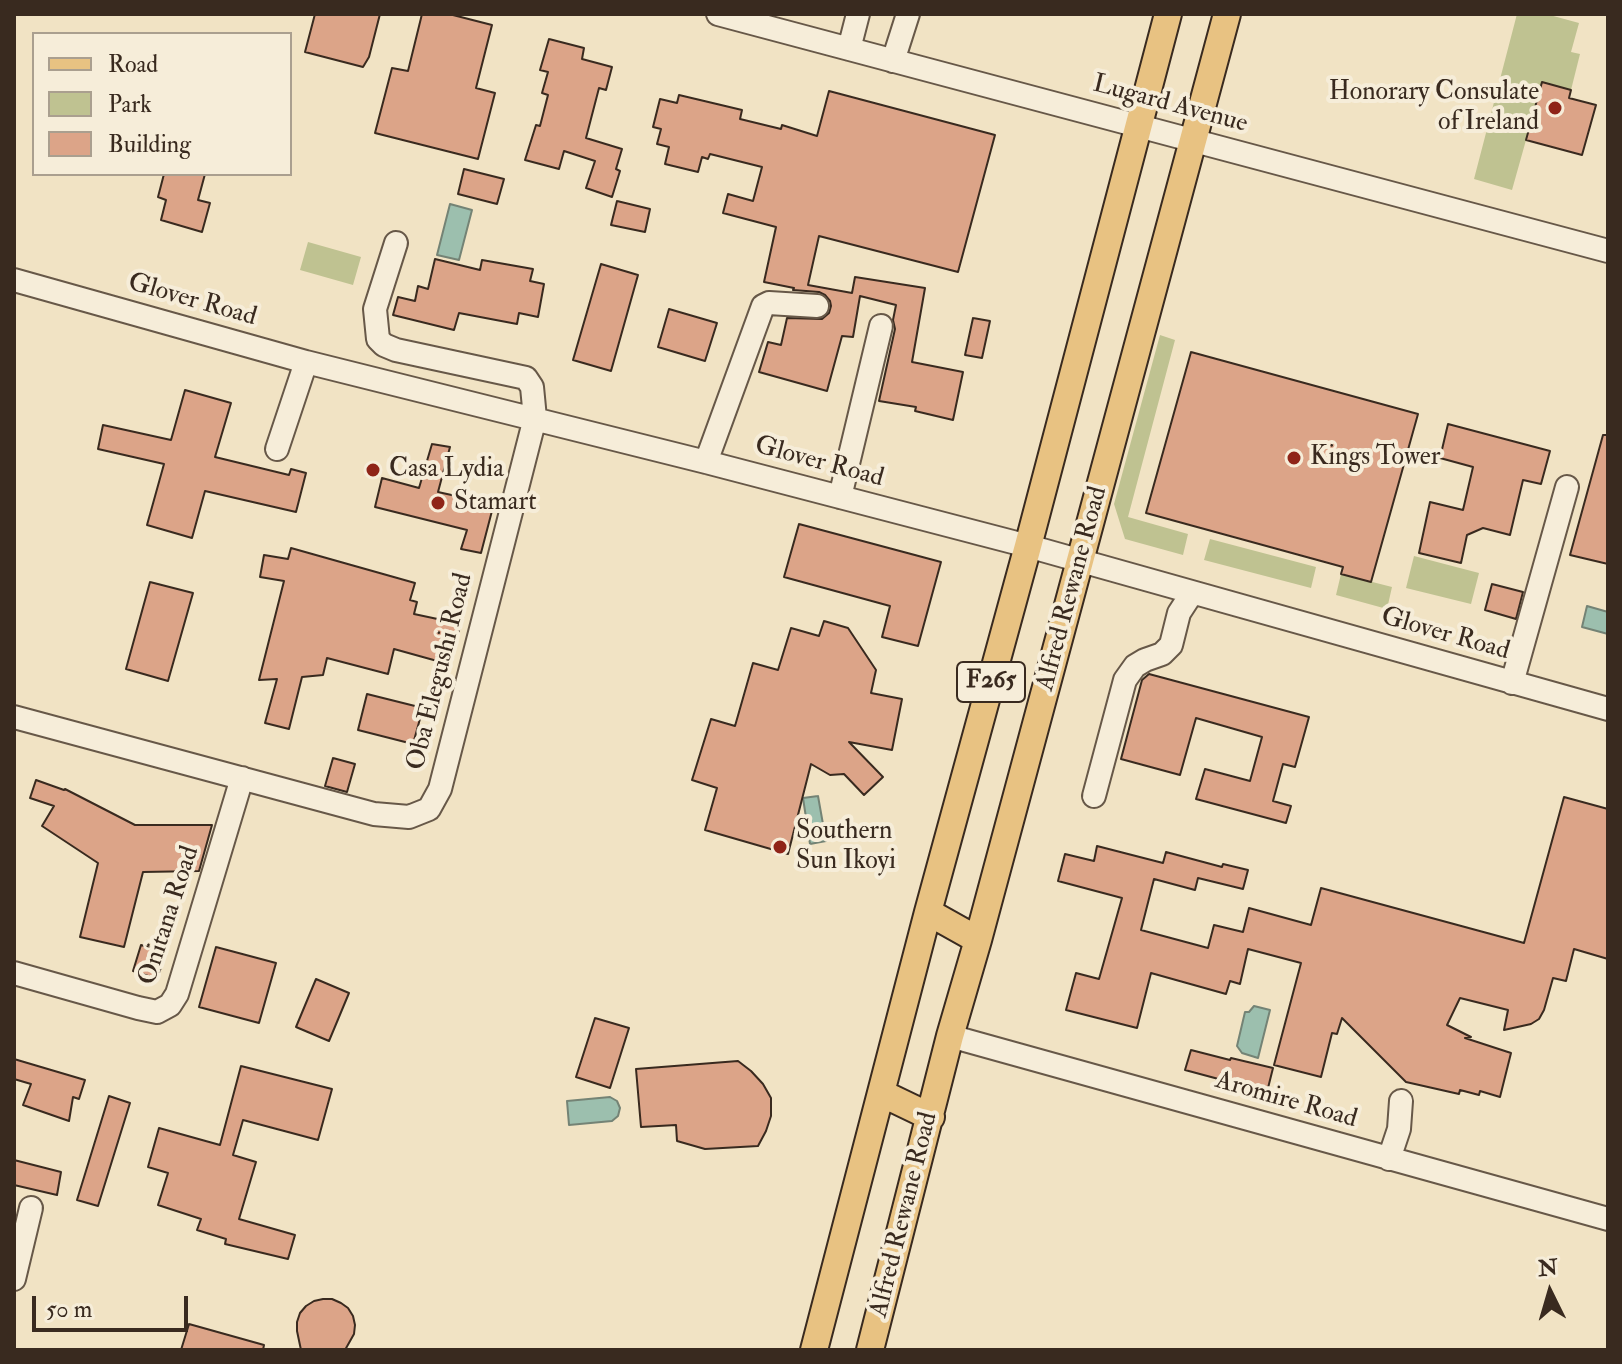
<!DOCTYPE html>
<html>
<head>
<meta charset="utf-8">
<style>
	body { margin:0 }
	#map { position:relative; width:1622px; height:1364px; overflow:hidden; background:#f1e3c4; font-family:"IM FELL Double Pica",serif }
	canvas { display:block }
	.frame { position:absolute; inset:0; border:16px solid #392a1f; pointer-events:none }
	.legend { position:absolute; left:32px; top:32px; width:260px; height:144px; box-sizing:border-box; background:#f6edd9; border:2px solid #aa9f8f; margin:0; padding:10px 14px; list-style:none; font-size:24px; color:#392a1f }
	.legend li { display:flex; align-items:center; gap:16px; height:40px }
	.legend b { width:40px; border:2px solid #aa9f8f }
	.north { position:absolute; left:1510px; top:1252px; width:80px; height:80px; -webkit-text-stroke:6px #f6edd9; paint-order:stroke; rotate:355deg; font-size:22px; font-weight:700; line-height:32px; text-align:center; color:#392a1f }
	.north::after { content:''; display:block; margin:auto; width:28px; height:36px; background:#392a1f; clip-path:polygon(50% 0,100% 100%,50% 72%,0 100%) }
	.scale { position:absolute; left:32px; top:1296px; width:156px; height:36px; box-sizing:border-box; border:4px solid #392a1f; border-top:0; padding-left:10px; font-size:24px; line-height:28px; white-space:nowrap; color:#392a1f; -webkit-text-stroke:6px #f6edd9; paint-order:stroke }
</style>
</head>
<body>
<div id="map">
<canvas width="1622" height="1364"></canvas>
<div class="frame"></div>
<ul class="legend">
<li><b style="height:10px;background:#e8c282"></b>Road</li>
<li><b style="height:22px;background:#bfc291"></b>Park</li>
<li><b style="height:22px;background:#dca488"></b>Building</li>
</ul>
<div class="north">N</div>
<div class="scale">50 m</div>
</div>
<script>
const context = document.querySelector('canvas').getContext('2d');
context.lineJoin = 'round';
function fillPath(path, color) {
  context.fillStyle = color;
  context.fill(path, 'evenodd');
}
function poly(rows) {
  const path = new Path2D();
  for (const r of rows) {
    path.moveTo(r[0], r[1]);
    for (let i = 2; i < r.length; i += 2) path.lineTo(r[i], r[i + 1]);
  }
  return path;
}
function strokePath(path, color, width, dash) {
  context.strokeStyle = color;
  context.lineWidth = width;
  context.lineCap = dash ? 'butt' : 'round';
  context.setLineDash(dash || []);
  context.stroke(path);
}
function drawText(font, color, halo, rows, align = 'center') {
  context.font = font + ' "IM FELL Double Pica",serif';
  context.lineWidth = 8;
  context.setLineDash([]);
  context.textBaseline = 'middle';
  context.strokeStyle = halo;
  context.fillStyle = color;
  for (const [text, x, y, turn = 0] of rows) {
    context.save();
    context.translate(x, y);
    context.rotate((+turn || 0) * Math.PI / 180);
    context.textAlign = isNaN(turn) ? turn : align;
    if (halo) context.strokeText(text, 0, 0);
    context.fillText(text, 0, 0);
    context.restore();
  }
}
fillPath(poly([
	[1517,14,1546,14,1579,23,1571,52,1580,54,1571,90,1542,83,1512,190,1474,179],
	[308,242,361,257,353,285,300,270],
	[1160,335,1175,340,1128,517,1188,534,1183,555,1125,539,1114,504],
	[1210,539,1316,567,1311,588,1204,560],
	[1414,556,1479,573,1471,604,1406,588],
	[1341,574,1392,587,1387,609,1336,595]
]), '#bfc291');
const water = poly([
	[450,204,472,210,459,260,437,255,450,204],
	[1587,606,1608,612,1608,634,1582,627,1587,606],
	[818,796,826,841,810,844,803,798,818,796],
	[1254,1006,1270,1010,1258,1058,1242,1053,1237,1046,1245,1012,1249,1012,1254,1006],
	[610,1097,617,1101,620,1108,618,1116,612,1121,569,1125,567,1101,610,1097]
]);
fillPath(water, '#9cbfae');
strokePath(water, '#748375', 2);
const building = poly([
	[315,14,380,14,369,57,363,67,305,52,315,14],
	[422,14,449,14,492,25,476,88,495,93,478,159,375,133,392,68,408,71,422,14],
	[549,39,584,48,582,59,612,67,606,90,599,88,586,138,622,149,616,169,620,171,612,197,586,188,595,161,564,151,559,169,525,160,536,125,540,126,548,95,542,93,548,72,540,70,549,39],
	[1542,82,1571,90,1569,98,1596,105,1582,155,1526,140,1542,82],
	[829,91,995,135,958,272,819,236,808,285,852,293,855,277,925,288,912,362,963,372,953,420,915,411,916,407,879,401,895,329,893,320,896,305,860,296,853,337,842,336,827,391,759,372,768,342,781,345,787,318,822,319,829,313,831,306,830,301,825,295,819,292,793,290,794,288,764,282,776,227,723,213,728,194,753,201,762,167,710,154,708,159,702,157,698,172,665,164,669,147,657,144,661,129,653,127,660,99,677,103,679,95,742,110,740,119,781,129,782,125,817,136,829,91],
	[464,169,504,179,497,204,458,194,464,169],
	[164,174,205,174,198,200,210,203,202,232,161,220,166,200,158,197,164,174],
	[617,201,650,209,645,232,611,225,617,201],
	[435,259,480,270,482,260,533,269,530,281,544,284,538,317,519,313,517,324,459,313,454,330,393,315,398,297,415,301,418,286,428,289,435,259],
	[601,264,638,275,611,371,573,360,601,264],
	[669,309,717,323,705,361,658,347,669,309],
	[973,318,990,321,982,358,965,355,973,318],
	[1191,352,1418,414,1371,582,1341,574,1343,567,1146,513,1191,352],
	[185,390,231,403,215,457,289,475,291,469,306,473,296,512,205,491,192,538,147,525,164,464,98,449,103,425,171,440,185,390],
	[1448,424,1550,451,1541,484,1523,480,1510,535,1483,528,1467,535,1461,563,1419,553,1430,502,1463,510,1473,467,1440,458,1448,424],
	[1603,435,1608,435,1608,564,1570,555,1603,435],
	[432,444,450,447,438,492,492,504,491,507,493,507,481,553,461,549,467,530,375,507,382,478,419,488,432,444],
	[799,524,941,562,918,646,882,637,890,606,784,577,799,524],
	[291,548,415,583,410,600,417,602,414,614,461,624,448,664,394,649,388,674,327,658,323,675,302,677,289,729,265,723,277,679,259,680,284,581,260,577,264,555,288,559,291,548],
	[150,582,193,593,168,681,126,669,150,582],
	[1492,584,1523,592,1516,619,1485,610,1492,584],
	[824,621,848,628,876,670,871,693,902,699,892,750,849,742,883,777,864,795,844,774,830,775,811,764,788,854,705,830,717,788,692,780,711,719,735,726,753,663,778,670,791,628,819,636,824,621],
	[1149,674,1309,717,1295,767,1283,764,1273,801,1291,806,1286,823,1196,799,1205,769,1250,781,1262,737,1196,718,1180,775,1121,759,1142,680,1149,674],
	[367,694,423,708,413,744,358,730,367,694],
	[333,758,355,764,347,792,325,786,333,758],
	[36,780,64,790,65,789,135,825,212,825,199,871,143,872,124,947,80,937,98,863,42,826,54,806,30,798,36,780],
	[1564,797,1608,809,1608,959,1574,949,1566,981,1553,978,1544,1010,1539,1019,1531,1024,1504,1030,1508,1010,1460,998,1447,1025,1471,1037,1465,1038,1511,1053,1500,1097,1480,1091,1479,1095,1460,1090,1459,1094,1406,1082,1342,1018,1337,1034,1332,1033,1321,1077,1274,1065,1301,963,1248,949,1240,984,1230,981,1226,994,1151,973,1137,1028,1066,1010,1076,973,1099,979,1122,898,1058,881,1065,854,1094,861,1097,846,1163,863,1166,852,1222,867,1223,864,1248,870,1243,889,1198,878,1195,890,1154,879,1141,930,1208,948,1214,925,1243,932,1249,908,1311,925,1321,888,1524,943,1564,797],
	[141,945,166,953,157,979,133,971,141,945],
	[216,947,276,963,259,1023,199,1007,216,947],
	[316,979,349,993,329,1041,296,1027,316,979],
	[595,1018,629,1028,610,1088,576,1077,595,1018],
	[1191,1050,1230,1060,1231,1058,1273,1068,1267,1092,1185,1070,1191,1050],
	[14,1059,85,1080,79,1099,73,1097,69,1121,23,1105,31,1084,14,1079,14,1059],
	[738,1061,751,1071,763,1084,771,1098,771,1116,766,1131,758,1146,705,1149,677,1141,676,1125,641,1127,636,1069,738,1061],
	[241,1066,332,1089,318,1140,243,1120,233,1155,256,1162,239,1219,295,1235,288,1259,225,1244,226,1239,197,1230,201,1219,158,1205,168,1173,148,1167,159,1128,220,1145,241,1066],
	[109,1096,130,1103,98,1206,77,1200,109,1096],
	[14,1160,61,1172,57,1195,14,1185,14,1160],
	[323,1299,332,1299,341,1303,348,1308,353,1316,355,1325,354,1334,345,1350,301,1350,297,1331,297,1322,300,1313,306,1306,314,1301,323,1299],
	[189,1324,264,1345,263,1350,181,1350,189,1324]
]);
fillPath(building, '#dca488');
strokePath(building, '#392a1f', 2);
const minor = poly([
	[718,14,1608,251],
	[849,49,858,14],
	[893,61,908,14],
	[14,280,306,362,706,462,1028,546,1608,709],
	[277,449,306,362],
	[706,462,763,306,769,303,817,306],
	[840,497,881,326],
	[1512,683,1567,487],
	[14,717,374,814,409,817,429,809,440,789,535,418,532,387,526,378,396,350,384,345,378,339,375,309,396,243],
	[1094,796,1125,680,1135,666,1145,660,1162,654,1171,645,1179,613,1192,593],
	[14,973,138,1008,157,1012,170,1005,177,994,242,778],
	[950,1036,1608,1219],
	[1389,1159,1399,1129,1401,1101],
	[14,1279,31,1208]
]);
const major = poly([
	[928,912,978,940],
	[881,1093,931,1117],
	[814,1350,928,912,1028,546,1168,14],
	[870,1350,950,1036,978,940,1227,14]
]);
strokePath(minor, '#675848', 26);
strokePath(major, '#392a1f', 30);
strokePath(minor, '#f6edd9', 22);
strokePath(major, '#e8c282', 26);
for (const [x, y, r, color] of [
	[1555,108,8,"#8f2418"],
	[1294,458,8,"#8f2418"],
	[373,470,8,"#8f2418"],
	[438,503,8,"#8f2418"],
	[780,847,8,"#8f2418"]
]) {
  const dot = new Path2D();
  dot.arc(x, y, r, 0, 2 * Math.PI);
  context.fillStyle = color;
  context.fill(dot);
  strokePath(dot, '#f6edd9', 3);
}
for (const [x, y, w] of [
	[991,682,68]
]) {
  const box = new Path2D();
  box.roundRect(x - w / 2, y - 20, w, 40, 6);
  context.fillStyle = '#f6edd9';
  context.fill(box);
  strokePath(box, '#392a1f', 2);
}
drawText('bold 24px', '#392a1f', null, [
	["F265",991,682]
]);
drawText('26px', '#392a1f', '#f6edd9', [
	["Honorary Consulate",1539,93,"right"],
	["of Ireland",1539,123,"right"],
	["Kings Tower",1310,458],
	["Casa Lydia",389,470],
	["Stamart",454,503],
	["Southern",796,832],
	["Sun Ikoyi",796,862]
], 'left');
drawText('26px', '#392a1f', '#f6edd9', [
	["Lugard Avenue",1170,105,15],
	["Glover Road",192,301,16],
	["Glover Road",819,463,15],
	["Alfred Rewane Road",1073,589,-75],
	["Glover Road",1445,635,16],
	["Oba Elegushi Road",441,672,-76],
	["Onitana Road",170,916,-72],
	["Aromire Road",1286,1101,16],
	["Alfred Rewane Road",905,1215,-76]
]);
</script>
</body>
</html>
